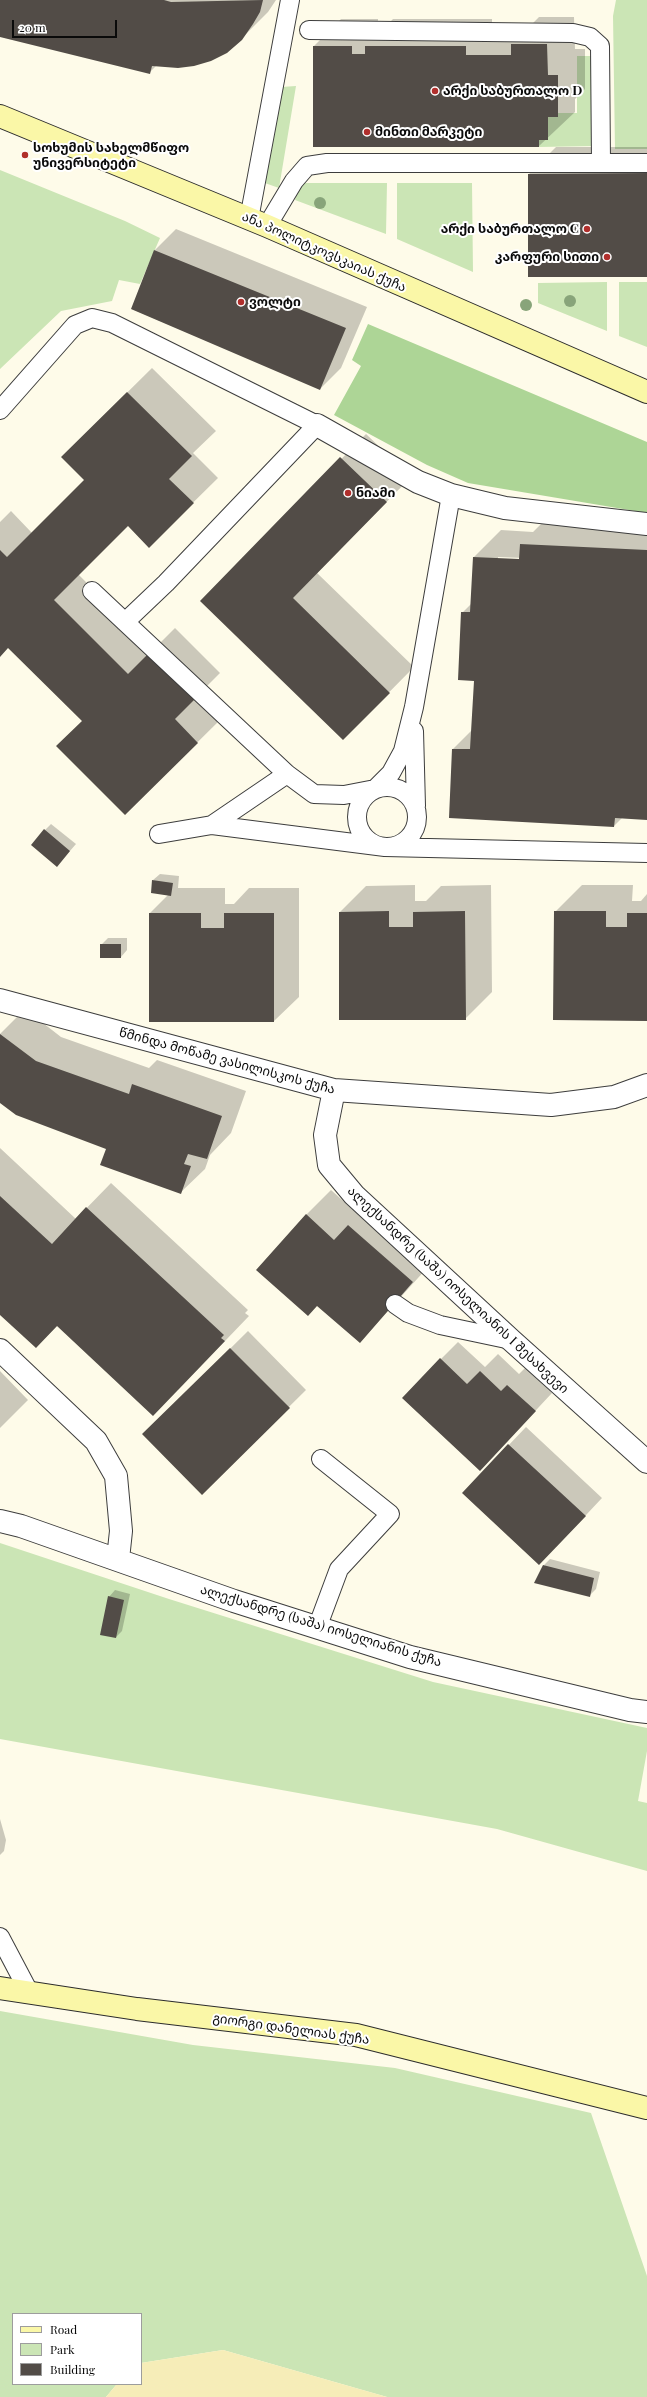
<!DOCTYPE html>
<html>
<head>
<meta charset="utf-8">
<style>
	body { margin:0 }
	#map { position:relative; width:647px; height:2397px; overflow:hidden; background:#fefbe9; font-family:"Playfair Display",serif }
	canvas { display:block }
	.legend { position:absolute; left:12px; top:2313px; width:130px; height:72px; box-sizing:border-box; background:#fff; border:1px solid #9d9d9d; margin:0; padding:5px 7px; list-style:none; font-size:12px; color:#0a0a0a }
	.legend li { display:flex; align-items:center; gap:8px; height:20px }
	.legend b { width:20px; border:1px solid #9d9d9d }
	.scale { position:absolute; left:12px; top:20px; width:105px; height:18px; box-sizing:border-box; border:2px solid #0a0a0a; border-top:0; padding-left:5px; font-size:12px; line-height:14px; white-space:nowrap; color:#0a0a0a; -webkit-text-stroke:3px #fff; paint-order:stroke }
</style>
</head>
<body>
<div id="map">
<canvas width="647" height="2397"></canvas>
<ul class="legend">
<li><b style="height:5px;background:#faf7a7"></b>Road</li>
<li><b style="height:11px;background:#cbe5b5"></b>Park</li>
<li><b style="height:11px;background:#524c47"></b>Building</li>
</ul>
<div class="scale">20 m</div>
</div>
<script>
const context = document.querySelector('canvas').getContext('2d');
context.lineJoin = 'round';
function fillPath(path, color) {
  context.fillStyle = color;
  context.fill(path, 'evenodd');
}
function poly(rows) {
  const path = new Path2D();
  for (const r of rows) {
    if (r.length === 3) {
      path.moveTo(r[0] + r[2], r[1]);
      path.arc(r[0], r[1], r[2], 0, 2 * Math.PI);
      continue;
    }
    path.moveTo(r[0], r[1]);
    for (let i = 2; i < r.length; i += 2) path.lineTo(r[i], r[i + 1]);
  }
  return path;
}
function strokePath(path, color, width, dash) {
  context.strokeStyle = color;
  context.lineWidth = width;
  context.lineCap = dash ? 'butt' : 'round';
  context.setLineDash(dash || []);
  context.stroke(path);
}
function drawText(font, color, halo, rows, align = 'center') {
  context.font = font + ' "Playfair Display","Noto Sans Georgian",serif';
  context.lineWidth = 4;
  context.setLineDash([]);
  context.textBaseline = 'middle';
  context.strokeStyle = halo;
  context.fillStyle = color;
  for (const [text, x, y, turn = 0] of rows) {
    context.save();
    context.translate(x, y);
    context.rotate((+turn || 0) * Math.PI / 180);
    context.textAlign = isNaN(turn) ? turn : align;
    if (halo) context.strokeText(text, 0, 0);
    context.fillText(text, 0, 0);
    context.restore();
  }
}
fillPath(poly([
	[616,0,647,0,647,149,615,149,613,16],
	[577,56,596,56,596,146,539,147,539,140,548,117,558,117,558,113,577,113],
	[296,86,279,188,262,182,281,87],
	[0,170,125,221,160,238,140,284,119,280,112,301,61,311,0,369],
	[303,183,387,183,386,234,295,200,298,187],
	[397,183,472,183,473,272,397,239],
	[607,282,607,331,538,303,538,283],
	[619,282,647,282,647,347,619,336],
	[0,1543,169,1599,433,1682,647,1728,647,1751,638,1801,647,1803,647,1871,497,1829,0,1739],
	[0,2011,193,2045,395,2068,591,2113,647,2276,647,2397,387,2397,223,2350,141,2363,141,2314,13,2314,13,2384,117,2384,106,2397,0,2397]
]), '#cbe5b5');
fillPath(poly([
	[368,324,647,442,647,513,468,483,427,465,334,415,361,366,352,360]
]), '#add596');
fillPath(poly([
	[223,2350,387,2397,106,2397,117,2384,141,2384,141,2363]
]), '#f6edb8');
fillPath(poly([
	[0,0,276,0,268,12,241,39,157,65,149,73,0,36],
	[539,17,574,17,575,49,585,49,585,89,575,99,575,112,539,146,314,46,341,19,378,19,378,28,384,28,393,19,492,19,492,28,528,28],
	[556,147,647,147,647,276,529,174],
	[176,229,367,307,341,368,320,389,132,309,155,250],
	[152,368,216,431,193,453,218,478,149,546,128,525,78,574,153,650,175,628,220,673,199,694,222,718,125,814,83,721,8,647,0,655,0,522,11,511,32,533,86,480,62,457],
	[366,434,411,477,317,573,414,667,343,739,201,601],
	[548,517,647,522,647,819,622,818,614,826,453,749,472,730,475,680,462,613,471,604,474,557,501,530,533,532],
	[498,557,524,558,524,560,498,559],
	[51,824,76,844,57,866,45,830],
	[160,874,179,876,178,888,225,888,225,904,234,904,249,888,299,888,299,997,274,1021,150,1021,150,913,169,894,153,880],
	[415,885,415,901,426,901,441,886,491,885,492,992,465,1019,340,912,366,886],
	[582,885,633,885,632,901,641,901,647,894,647,1020,555,912],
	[108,938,127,938,127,950,121,957,101,945],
	[25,1009,61,1037,149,1068,157,1060,246,1091,231,1133,210,1155,205,1169,180,1193,107,1148,0,1102,0,1034],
	[0,1148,76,1219,111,1183,248,1310,245,1313,249,1316,178,1390,58,1325,36,1347,0,1313],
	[331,1190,359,1215,373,1201,437,1257,360,1342,306,1215],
	[248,1331,306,1390,202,1493,144,1434],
	[458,1342,485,1367,498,1354,519,1374,525,1368,552,1393,497,1452,441,1359],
	[0,1371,28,1400,0,1428],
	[526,1427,602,1498,556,1547,463,1493],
	[550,1559,600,1572,596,1589,589,1596,544,1565],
	[115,1590,130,1594,122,1631,116,1637,109,1597],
	[0,1819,6,1840,4,1851,0,1855]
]), '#0003');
fillPath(poly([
	[0,0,164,0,171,2,263,0,260,12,253,24,242,40,227,53,211,61,194,66,178,68,152,66,150,74,0,37],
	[511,44,547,44,548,75,558,75,558,117,548,117,548,140,539,140,539,147,313,147,313,46,352,46,352,54,365,54,365,46,466,46,466,55,511,55],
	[647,173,647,277,528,277,528,174],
	[154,250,346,328,320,390,131,309],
	[127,392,192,456,169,479,194,503,149,548,128,526,54,600,128,674,150,652,196,698,175,719,198,743,125,815,56,746,82,721,8,648,0,657,0,550,7,557,84,480,61,457],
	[340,457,387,502,293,598,390,693,343,740,200,601],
	[520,544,647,550,647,820,615,818,614,827,449,818,452,749,470,749,474,681,458,680,461,612,470,612,473,557,519,559],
	[44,829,70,851,57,867,31,845],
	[152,880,173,883,171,896,151,893],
	[389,911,389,927,413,927,413,912,465,911,466,1020,339,1020,339,912],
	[554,911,606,911,606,927,627,927,627,913,647,913,647,1021,553,1020],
	[149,913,201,913,201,928,224,928,224,913,274,913,274,1022,149,1022],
	[100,944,121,944,121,958,100,958],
	[0,1034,36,1061,129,1094,132,1084,222,1116,207,1159,188,1154,184,1164,191,1166,181,1194,100,1165,106,1149,16,1115,0,1103],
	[0,1196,52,1244,86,1207,224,1335,221,1338,225,1341,153,1416,57,1326,36,1348,0,1315],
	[306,1214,334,1240,348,1225,413,1282,360,1343,317,1306,308,1316,256,1270],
	[230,1348,290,1408,202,1495,142,1434],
	[440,1358,467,1384,480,1371,501,1391,507,1385,536,1411,480,1471,402,1398],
	[508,1444,586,1516,539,1565,462,1493],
	[543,1565,594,1578,590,1597,534,1583],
	[108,1596,124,1600,116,1638,100,1635]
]), '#524c47');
const lane = poly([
	[309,30,573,33,590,37,600,46,601,162],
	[249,219,290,0],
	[267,226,294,181,307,166,327,163,647,163],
	[0,410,75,325,92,318,112,323,317,425,166,583,125,622,287,774,314,794,344,795,375,789,391,773,403,751,414,707,451,495],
	[92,591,125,622],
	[414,731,416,806],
	[387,817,30],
	[212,825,385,847,647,853],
	[159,834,212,825,287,774],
	[395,1304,408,1313,440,1325,511,1340],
	[317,1628,339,1569,390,1514,321,1459],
	[0,1937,29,1992]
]);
const street = poly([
	[317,425,418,482,451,495,505,508,647,524],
	[0,1000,334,1090,551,1105,614,1097,647,1085],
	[334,1090,325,1135,329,1165,354,1195,511,1340,647,1462],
	[0,1350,96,1441,116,1476,121,1531,118,1559],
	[0,1521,21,1526,234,1601,410,1657,630,1710,647,1712]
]);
const secondary = poly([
	[0,116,267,226,647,392],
	[0,1988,137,2009,356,2035,647,2108]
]);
strokePath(lane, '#3d3d3d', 20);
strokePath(street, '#3d3d3d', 24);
strokePath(secondary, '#2c2c2c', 24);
strokePath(lane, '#fff', 18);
strokePath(street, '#fff', 22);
strokePath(secondary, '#faf7a7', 22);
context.fillStyle = '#88a47a';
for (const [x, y] of [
	[320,203],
	[570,301],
	[526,305]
]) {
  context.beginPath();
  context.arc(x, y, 6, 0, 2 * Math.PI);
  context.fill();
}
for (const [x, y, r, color] of [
	[435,91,4,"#b02f2c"],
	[367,132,4,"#b02f2c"],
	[25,155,4,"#b02f2c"],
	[587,229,4,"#b02f2c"],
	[607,257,4,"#b02f2c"],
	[241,302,4,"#b02f2c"],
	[348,493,4,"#b02f2c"]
]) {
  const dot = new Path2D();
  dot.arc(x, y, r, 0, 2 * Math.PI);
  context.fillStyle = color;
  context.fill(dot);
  strokePath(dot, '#fff', 1.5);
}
drawText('bold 13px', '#0a0a0a', '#fff', [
	["არქი საბურთალო D",443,91],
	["მინთი მარკეტი",375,132],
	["სოხუმის სახელმწიფო",33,148],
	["უნივერსიტეტი",33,163],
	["არქი საბურთალო C",579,229,"right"],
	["კარფური სითი",599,257,"right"],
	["ვოლტი",249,302],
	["ნიამი",356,493]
], 'left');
drawText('13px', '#0a0a0a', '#fff', [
	["ანა პოლიტკოვსკაიას ქუჩა",324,252,24],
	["წმინდა მოწამე ვასილისკოს ქუჩა",227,1061,15],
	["ალექსანდრე (საშა) იოსელიანის I შესახვევი",458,1290,43],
	["ალექსანდრე (საშა) იოსელიანის ქუჩა",321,1626,17],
	["გიორგი დანელიას ქუჩა",291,2029,8]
]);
</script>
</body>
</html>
